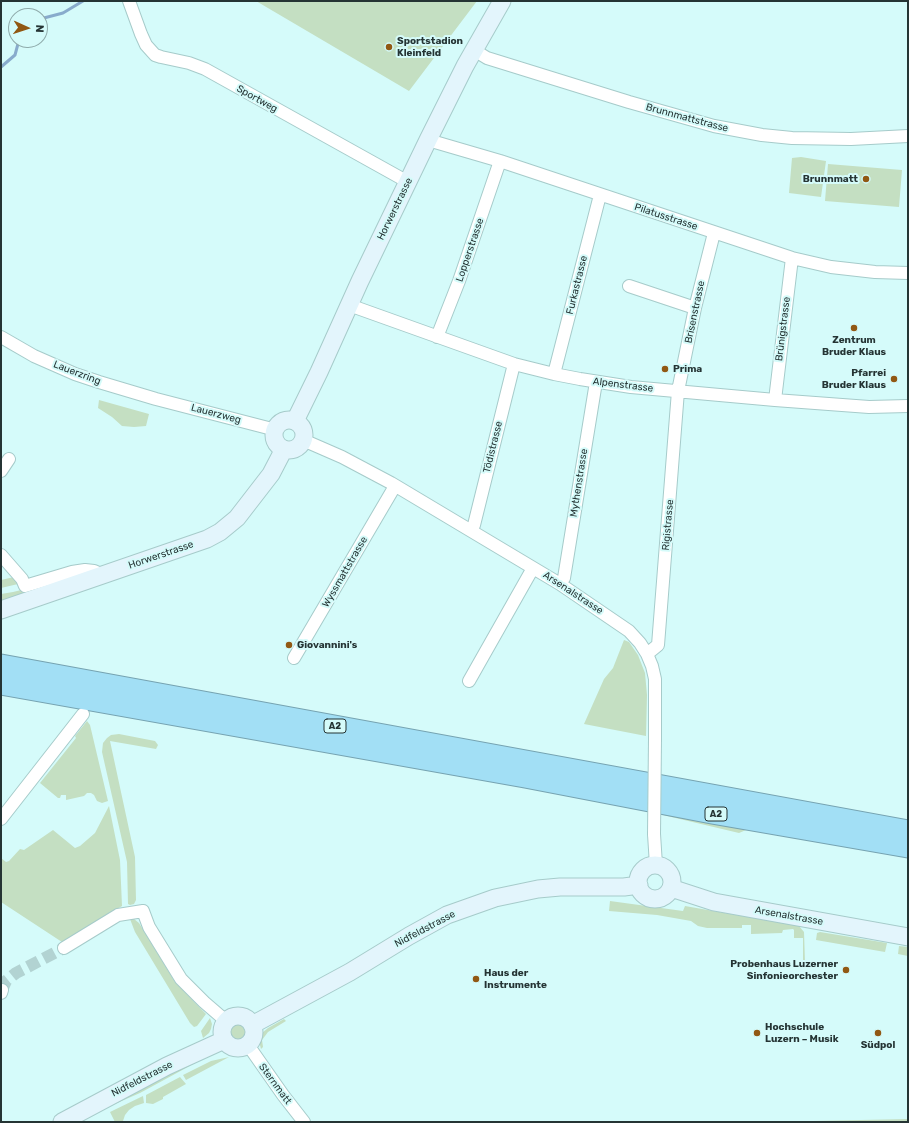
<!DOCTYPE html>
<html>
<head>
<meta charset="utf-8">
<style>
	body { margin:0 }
	#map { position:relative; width:909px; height:1123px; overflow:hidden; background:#d5fbfa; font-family:Rubik,sans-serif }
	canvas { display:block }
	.frame { position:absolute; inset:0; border:2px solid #253434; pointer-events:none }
	.north { position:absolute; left:8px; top:8px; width:40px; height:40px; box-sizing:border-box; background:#d5fbfa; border:1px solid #8fabab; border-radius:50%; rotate:93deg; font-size:11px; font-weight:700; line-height:16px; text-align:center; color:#253434 }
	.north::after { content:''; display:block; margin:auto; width:14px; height:18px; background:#915813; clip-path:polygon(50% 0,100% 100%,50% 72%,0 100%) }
</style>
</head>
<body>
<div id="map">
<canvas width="909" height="1123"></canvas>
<div class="frame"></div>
<div class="north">N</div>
</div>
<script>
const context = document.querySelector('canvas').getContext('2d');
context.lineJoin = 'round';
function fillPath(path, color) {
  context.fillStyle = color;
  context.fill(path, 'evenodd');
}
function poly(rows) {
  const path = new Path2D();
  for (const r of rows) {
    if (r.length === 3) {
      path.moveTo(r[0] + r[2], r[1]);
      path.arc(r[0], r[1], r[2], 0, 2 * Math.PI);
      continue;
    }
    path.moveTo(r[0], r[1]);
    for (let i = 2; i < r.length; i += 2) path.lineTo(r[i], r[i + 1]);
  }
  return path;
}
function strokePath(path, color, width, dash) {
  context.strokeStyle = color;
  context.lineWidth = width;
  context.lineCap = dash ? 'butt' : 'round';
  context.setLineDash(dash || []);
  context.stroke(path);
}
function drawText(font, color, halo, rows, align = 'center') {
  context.font = font + ' Rubik,sans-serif';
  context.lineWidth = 4;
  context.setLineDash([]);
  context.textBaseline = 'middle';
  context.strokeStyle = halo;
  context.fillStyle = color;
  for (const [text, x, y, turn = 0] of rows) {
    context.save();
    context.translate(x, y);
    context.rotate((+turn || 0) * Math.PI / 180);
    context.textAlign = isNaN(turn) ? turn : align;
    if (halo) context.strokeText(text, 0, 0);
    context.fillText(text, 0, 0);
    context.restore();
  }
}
fillPath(poly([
	[256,1,477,1,409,91],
	[801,157,826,161,821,197,789,193,792,158],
	[828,164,902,170,899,207,825,201],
	[99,400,149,414,146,426,134,427,122,426,112,417,98,408],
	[83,575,14,597,1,601,1,594,13,592],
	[14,577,18,584,1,588,1,580],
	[624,640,629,642,638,655,645,673,647,695,646,736,584,724,604,679,613,668],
	[87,721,90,725,108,801,102,803,97,801,94,795,91,793,87,793,84,796,66,800,66,795,61,795,60,798,58,798,40,783,76,738,75,736],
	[119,734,155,741,158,745,156,749,110,741,135,857,136,900,134,904,130,905,128,904,127,862,102,752,103,743,107,738,111,735],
	[109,806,120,860,122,906,62,942,1,902,1,858,6,862,9,861,20,849,24,850,53,830,75,848,80,846,95,833],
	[664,813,746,830,739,833,663,815],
	[610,901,683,911,685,906,799,926,804,932,805,962,803,962,803,938,794,938,794,930,793,929,783,930,782,933,751,934,751,925,742,925,742,928,707,928,698,926,691,921,657,915,609,911],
	[130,919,134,919,139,923,175,982,206,1014,197,1026,194,1027,190,1023,135,932],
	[820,932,887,943,885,952,816,940,817,933],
	[899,946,908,947,908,956,898,954],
	[210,1018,212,1024,211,1029,209,1033,203,1038,201,1031],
	[284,1019,286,1021,268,1032,262,1040,263,1047,261,1049,259,1041,262,1033,268,1028],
	[237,1032,9],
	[229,1057,186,1080,183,1075,211,1061],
	[196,1060,197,1062,140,1093,101,1110,166,1072],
	[180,1077,186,1084,163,1097,163,1099,153,1104,146,1103,146,1095],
	[143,1096,144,1103,135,1106,129,1110,125,1115,123,1121,115,1122,110,1112],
	[908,1119,908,1122,708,1122,813,1121]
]), '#c4dfc2');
strokePath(poly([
	[40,19,63,13,83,1],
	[1,67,15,55,19,40]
]), '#88abcc', 3);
strokePath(poly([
	[2,990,6,981,16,973,64,948]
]), '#b2d3d2', 12, [12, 6]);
const street = poly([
	[129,1,141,34,146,45,155,55,161,57,189,63,205,69,408,182],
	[474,50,487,58,629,102,714,126,762,135,792,138,851,139,908,136],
	[428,140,500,161,792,258,831,267,875,272,908,273],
	[629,286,695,308],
	[349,305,514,364,554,374,580,379,631,387,775,400,869,407,908,406],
	[1,337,34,356,75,374,99,382,156,399,276,430],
	[437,337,459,281,500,161],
	[554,374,600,195],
	[775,400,792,258],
	[303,440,342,457,391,483,560,584,629,631,640,643,647,654,652,666,655,679,655,739],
	[1,471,9,459],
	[471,530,474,525,514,364],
	[1,555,22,579,25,586,72,572,85,570,94,571,103,575],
	[560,584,564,578,596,382],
	[647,654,658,645,678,391,695,308,714,233],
	[294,658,395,486],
	[469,681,533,568],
	[1,819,83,714],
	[654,834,656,865],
	[64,948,118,915,143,911,149,927,181,979,204,1002,226,1021],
	[1,993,2,990],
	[248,1045,283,1095,304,1122]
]);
const secondary = poly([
	[289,435,15],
	[295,421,319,372,360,281,428,140,465,66,502,1],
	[1,610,207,539,220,532,237,518,271,474,284,449],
	[655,882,17],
	[671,888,714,902,908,937],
	[238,1032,16],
	[252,1025,350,972,409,936,447,915,495,898,538,889,560,887,624,887,639,885],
	[62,1122,167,1066,224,1040]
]);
const highway = poly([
	[1,665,908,831],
	[1,684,525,777,712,813,908,847]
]);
strokePath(street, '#a6cbca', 14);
strokePath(secondary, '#a6cbca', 19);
strokePath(highway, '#76a3b1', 23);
strokePath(street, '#fff', 12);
strokePath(secondary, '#e3f5fc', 17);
strokePath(highway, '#a2dff5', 21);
const streetBridge = poly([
	[654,834,655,739]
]);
strokePath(streetBridge, '#a6cbca', 14, []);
strokePath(streetBridge, '#fff', 12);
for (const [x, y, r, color] of [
	[389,47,4,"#915813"],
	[866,179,4,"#915813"],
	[854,328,4,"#915813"],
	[665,369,4,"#915813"],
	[894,379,4,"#915813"],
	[289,645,4,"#915813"],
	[846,970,4,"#915813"],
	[476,979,4,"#915813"],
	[757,1033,4,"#915813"],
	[878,1033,4,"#915813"]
]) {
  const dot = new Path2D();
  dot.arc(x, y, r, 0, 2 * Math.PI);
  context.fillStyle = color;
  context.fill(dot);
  strokePath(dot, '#d5fbfa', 1.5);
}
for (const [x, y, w] of [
	[335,726,22],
	[716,814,22]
]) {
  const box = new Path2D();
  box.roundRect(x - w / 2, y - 7, w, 14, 3);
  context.fillStyle = '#d5fbfa';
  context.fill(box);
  strokePath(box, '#253434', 1);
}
drawText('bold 9px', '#253434', null, [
	["A2",335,726],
	["A2",716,814]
]);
drawText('bold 10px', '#253434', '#d5fbfa', [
	["Sportstadion",397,41],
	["Kleinfeld",397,53],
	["Brunnmatt",858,179,"right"],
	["Zentrum",854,340,"center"],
	["Bruder Klaus",854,352,"center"],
	["Prima",673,369],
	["Pfarrei",886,373,"right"],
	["Bruder Klaus",886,385,"right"],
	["Giovannini's",297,645],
	["Probenhaus Luzerner",838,964,"right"],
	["Sinfonieorchester",838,976,"right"],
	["Haus der",484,973],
	["Instrumente",484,985],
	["Hochschule",765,1027],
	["Luzern – Musik",765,1039],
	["Südpol",878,1045,"center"]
], 'left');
drawText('10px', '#253434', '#d5fbfa', [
	["Sportweg",257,99,29],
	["Brunnmattstrasse",687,118,15],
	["Horwerstrasse",395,209,-64],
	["Pilatusstrasse",666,217,18],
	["Lopperstrasse",470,250,-71],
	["Furkastrasse",577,285,-76],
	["Brisenstrasse",695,312,-78],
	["Brünigstrasse",783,329,-83],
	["Lauerzring",77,373,21],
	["Alpenstrasse",623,385,7],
	["Lauerzweg",216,414,15],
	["Tödistrasse",493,447,-76],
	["Mythenstrasse",579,483,-81],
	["Rigistrasse",668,525,-85],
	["Horwerstrasse",161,555,-19],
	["Wyssmattstrasse",345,572,-60],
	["Arsenalstrasse",573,593,33],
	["Arsenalstrasse",789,916,10],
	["Nidfeldstrasse",425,929,-28],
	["Nidfeldstrasse",142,1079,-27],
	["Sternmatt",275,1084,54]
]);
</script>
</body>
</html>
